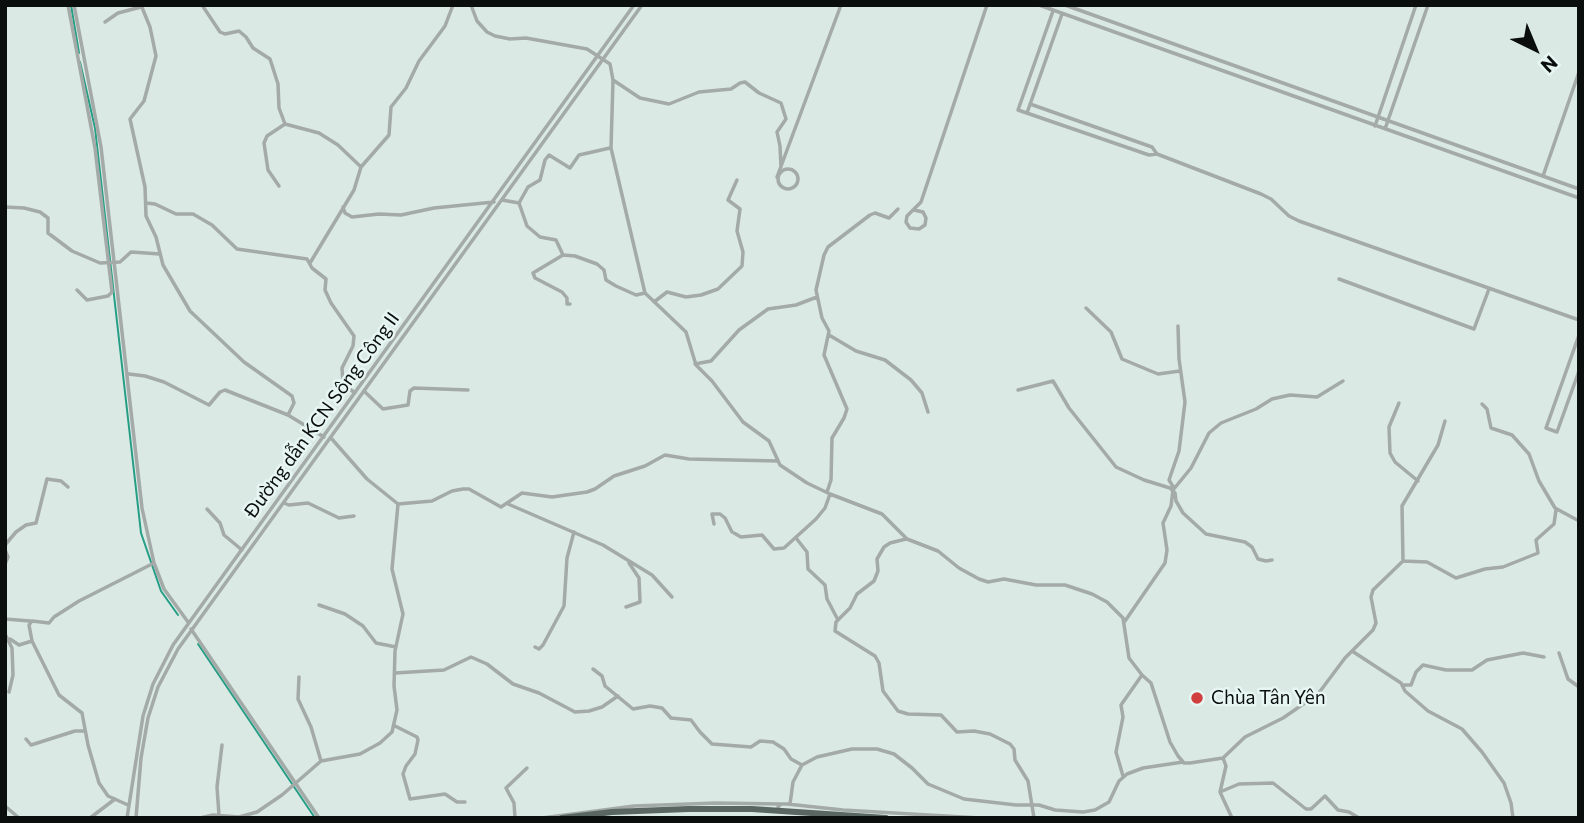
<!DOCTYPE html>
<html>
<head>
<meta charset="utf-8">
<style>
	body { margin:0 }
	#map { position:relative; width:1584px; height:823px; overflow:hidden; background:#dae9e4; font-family:Commissioner,sans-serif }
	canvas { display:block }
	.frame { position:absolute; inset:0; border:7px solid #0a0f0e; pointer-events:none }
	.north { position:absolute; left:1500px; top:14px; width:70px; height:70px; -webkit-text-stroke:5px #e7f6f2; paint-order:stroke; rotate:137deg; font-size:19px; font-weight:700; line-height:28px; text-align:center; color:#0a0f0e }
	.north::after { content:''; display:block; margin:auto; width:24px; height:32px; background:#0a0f0e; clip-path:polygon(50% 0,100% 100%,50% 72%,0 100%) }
</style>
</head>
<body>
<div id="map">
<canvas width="1584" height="823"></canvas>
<div class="frame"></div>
<div class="north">N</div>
</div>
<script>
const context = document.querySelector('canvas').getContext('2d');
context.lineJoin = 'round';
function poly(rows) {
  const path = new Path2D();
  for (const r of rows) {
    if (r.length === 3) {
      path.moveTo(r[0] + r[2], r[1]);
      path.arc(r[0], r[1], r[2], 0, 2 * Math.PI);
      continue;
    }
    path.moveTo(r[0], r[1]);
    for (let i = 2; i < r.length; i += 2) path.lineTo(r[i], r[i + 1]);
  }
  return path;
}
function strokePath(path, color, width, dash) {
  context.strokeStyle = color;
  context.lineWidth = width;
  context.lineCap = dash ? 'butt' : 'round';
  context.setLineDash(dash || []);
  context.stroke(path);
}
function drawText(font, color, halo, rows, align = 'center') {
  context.font = font + ' Commissioner,sans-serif';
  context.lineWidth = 5;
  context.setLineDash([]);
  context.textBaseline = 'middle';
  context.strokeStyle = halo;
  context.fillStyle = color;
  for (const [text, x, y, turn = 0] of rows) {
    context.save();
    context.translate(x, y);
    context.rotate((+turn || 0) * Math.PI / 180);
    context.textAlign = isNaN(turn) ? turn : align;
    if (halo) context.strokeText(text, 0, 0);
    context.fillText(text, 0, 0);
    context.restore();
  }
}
strokePath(poly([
	[71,5,79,53],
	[80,62,95,128,141,533,161,591,178,615],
	[198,644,315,818]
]), '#259e85', 2);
strokePath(poly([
	[68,5,95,148,112,292,108,296,87,300,77,290],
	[74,5,101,147,142,508,154,563],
	[141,5,150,27,156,56,144,101,130,119,145,187,146,216,156,237,163,265,190,311,244,362,292,396,294,403,288,415],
	[202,5,220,32,225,34,239,31,246,37,253,48,270,59,278,84,279,108,285,124],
	[471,5,477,21,487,32,495,36,510,39,526,38,587,49,610,64,613,80,611,148,645,293,686,332,696,365,712,381,743,422,769,441,780,465,807,483,830,494,882,514,907,539,938,551,959,568,979,579,988,582,1004,579,1036,585,1065,585,1092,594,1107,602,1123,618,1129,658,1142,675,1151,683,1170,742,1178,756,1184,763,1190,763,1223,758,1226,766,1220,792,1232,818],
	[1039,5,1579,198],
	[1065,5,1579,189],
	[1053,11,1018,110,1149,155,1157,154,1261,194,1271,199,1289,216,1299,221,1579,320],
	[105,22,118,13,141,7],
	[613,80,640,98,669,104,699,92,731,89,740,83,745,82,759,93,781,103,786,119,777,132,780,146,781,167],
	[1030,104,1152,147,1157,154],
	[1027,113,1062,14],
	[1375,126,1416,5],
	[1385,129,1428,5],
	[788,179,10],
	[1543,176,1579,72],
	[777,177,841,5],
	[279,186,268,170,264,143,267,136,285,124,319,133,338,145,361,167],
	[502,200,519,203,527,226,540,237,556,240,563,255,575,256,597,264,604,270,606,280,616,286,636,295,645,293],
	[146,203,155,204,176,214,193,214,212,225,237,249,307,259,312,268,326,279,325,290,331,303,354,336,353,346,342,368,343,384,355,393],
	[519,203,528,187,540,180,545,160,549,155,570,168,579,155,610,148],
	[5,207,24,208,40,212,48,218,48,233,72,251,100,263,120,262,131,252,160,254],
	[343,207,345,213,352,217,379,214,401,215,434,208,494,202],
	[914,210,923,212,926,218,925,225,919,229,910,228,906,222,907,216,921,202,987,5],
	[563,255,533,273,535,278,562,292,567,298,567,304,570,304],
	[310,263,354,190,361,167,389,135,391,107,406,88,419,61,445,26,453,5],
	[1339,279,1474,329,1489,289],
	[654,302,667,292,686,297,701,295,718,289,742,266,743,252,737,231,740,209,728,200,737,180],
	[1086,308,1111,332,1122,359,1158,374,1180,371],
	[829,335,856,351,885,360,911,380,922,393,928,412],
	[1579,335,1546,428,1557,432,1579,371],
	[695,364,711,361,739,330,768,309,796,305,817,297],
	[129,374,145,376,164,382,209,405,220,392,225,390,288,415,324,437],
	[1018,390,1053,381,1069,408,1116,467,1144,480,1170,488,1175,493,1176,501,1183,513,1206,534,1245,542,1252,547,1258,559,1266,561,1272,560],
	[365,392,383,409,408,405,410,391,414,388,468,390],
	[1399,403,1389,427,1390,453,1395,462,1418,481],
	[1482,404,1487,409,1491,428,1512,435,1529,454,1539,481,1555,508,1579,521],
	[331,438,367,479,398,504,432,501,452,491,463,489,469,489,501,507,522,493,552,497,587,492,595,489,614,476,645,466,665,455,689,459,778,461],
	[1174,488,1169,480,1179,451,1185,402,1179,359,1178,326],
	[827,492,831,480,832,438,844,418,847,409,824,355,829,331,822,318,816,290,824,255,828,247,870,215,875,213,889,218,898,209],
	[284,503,289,505,308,503,339,518,354,516],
	[508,504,603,545,652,575,672,597],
	[207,509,220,523,224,535,242,550],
	[714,524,712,514,720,514,725,518,732,532],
	[734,533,741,537,762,535,774,549,784,548,816,519,825,508,830,494],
	[796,538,807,552,808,569,825,585,827,599,838,620],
	[906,539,890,543,884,547,877,559,878,571,874,581,857,594,850,608,836,622,835,631,875,656,879,663,883,691,898,711,908,714,941,715,957,732,974,731,990,734,1010,744,1014,749,1015,760,1028,781,1034,818],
	[5,545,16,532,26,525,36,523,47,479,61,481,68,487],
	[5,550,8,557,5,564],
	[1403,561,1427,562,1456,578,1485,569,1503,567,1538,553,1536,540,1554,524,1556,510],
	[319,605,345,614,363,626,376,643,396,647],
	[626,607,640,602,639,578,629,563],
	[5,619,30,621],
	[1125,621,1165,563,1167,550,1163,523,1171,506,1173,490,1191,468,1209,433,1221,423,1256,409,1272,399,1290,395,1317,397,1343,381],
	[191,629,319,818],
	[5,634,12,648,13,675,9,692],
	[5,641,10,639,19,645,32,641],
	[535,647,539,649,543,645,564,606,567,558,574,532],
	[1352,651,1401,683,1405,691,1428,711,1462,729,1482,752,1504,783,1511,803,1513,818],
	[1559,653,1568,679,1579,687],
	[593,669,602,676,605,686,633,709,650,706,662,708,671,718,691,720,700,732,712,744,751,747,760,741,773,742,784,749,791,759,802,765],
	[395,673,444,670,471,657,487,664,513,684,539,693,575,712,589,711,602,707,618,696],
	[299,677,298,699,311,727,321,761],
	[1403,685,1411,685,1416,672,1423,665,1446,670,1472,670,1487,660,1523,653,1544,657],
	[395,726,417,737,418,740,415,754,406,766,403,774,410,799,445,794,457,802,465,802],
	[26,739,31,745,75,731,84,731],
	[1223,758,1245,737,1283,718,1318,694,1345,658,1373,630,1376,623,1371,597,1373,590,1403,561,1402,506,1438,445,1445,421],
	[1123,776,1116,752,1123,717,1121,705,1142,675],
	[1220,792,1239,784,1273,783,1306,809,1311,809,1325,796,1338,810,1349,812,1359,818],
	[790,804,793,782,802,765,817,757,852,749,877,749,894,754,912,768,928,784,964,799,1016,805,1039,805,1055,810,1083,812,1095,810,1109,802,1119,781,1127,774,1143,768,1183,762],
	[128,805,108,796,99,783,88,745,82,713,59,695,32,641,29,625,32,621,49,623,54,617,79,601,154,563,164,589,188,622],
	[5,806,19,818],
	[778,807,781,804,787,804,843,810,980,818],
	[219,815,217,787,222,745],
	[90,818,115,799],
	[127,818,143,716,153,684,173,645,634,5],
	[136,818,141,758,148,718,158,687,178,649,642,5],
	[200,818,213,815,239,817,257,812,282,795,321,761,360,754,380,743,392,732,397,710,394,686,395,651,403,614,392,569,398,504],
	[515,818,514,803,506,788,527,768],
	[542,818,634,806,716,803,781,804]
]), '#a3aaa8', 3.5);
strokePath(poly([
	[562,818,612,812,688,809,752,809,886,818]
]), '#596662', 6);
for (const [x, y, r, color] of [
	[1197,698,7,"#cf403e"]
]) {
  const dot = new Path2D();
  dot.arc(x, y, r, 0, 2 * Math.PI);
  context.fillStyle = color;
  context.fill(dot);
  strokePath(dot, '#e7f6f2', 2.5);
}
drawText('19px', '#0a0f0e', '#e7f6f2', [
	["Đường dẫn KCN Sông Công II",322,415,-54]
]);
drawText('19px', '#0a0f0e', '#e7f6f2', [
	["Chùa Tân Yên",1211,698]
], 'left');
</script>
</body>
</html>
